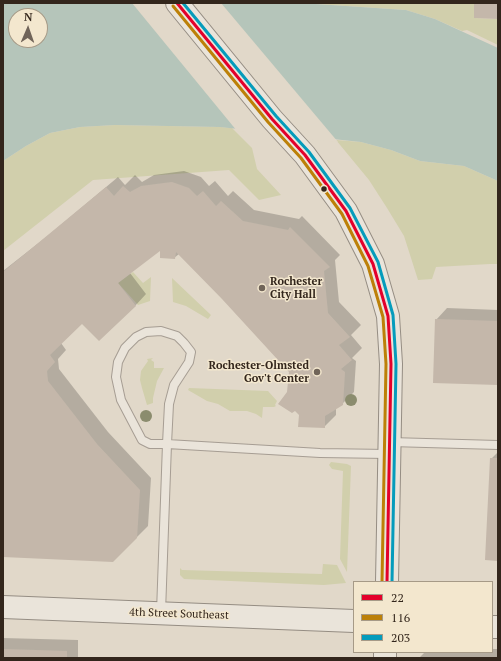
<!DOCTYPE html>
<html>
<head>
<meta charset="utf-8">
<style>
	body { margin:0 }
	#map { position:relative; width:501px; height:661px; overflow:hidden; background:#e1d8c9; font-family:"PT Serif",serif }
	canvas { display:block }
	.frame { position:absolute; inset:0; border:4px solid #33261c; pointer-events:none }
	.legend { position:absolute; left:353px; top:581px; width:140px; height:72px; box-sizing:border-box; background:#f3e7ce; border:1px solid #a69a87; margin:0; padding:5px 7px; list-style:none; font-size:12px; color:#33261c }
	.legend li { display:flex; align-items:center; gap:8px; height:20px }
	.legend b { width:20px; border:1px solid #a69a87 }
	.north { position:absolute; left:8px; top:8px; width:40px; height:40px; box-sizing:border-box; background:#f3e7ce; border:1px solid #a69a87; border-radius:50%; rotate:2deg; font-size:11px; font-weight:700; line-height:16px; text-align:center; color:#33261c }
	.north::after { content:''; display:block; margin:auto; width:14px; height:18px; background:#706459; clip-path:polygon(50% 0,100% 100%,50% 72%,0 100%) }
</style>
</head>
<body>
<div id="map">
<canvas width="501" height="661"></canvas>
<div class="frame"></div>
<ul class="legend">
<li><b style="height:5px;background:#e4002b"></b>22</li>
<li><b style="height:5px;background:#bc8008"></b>116</li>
<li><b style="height:5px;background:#059cbc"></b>203</li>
</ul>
<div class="north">N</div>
</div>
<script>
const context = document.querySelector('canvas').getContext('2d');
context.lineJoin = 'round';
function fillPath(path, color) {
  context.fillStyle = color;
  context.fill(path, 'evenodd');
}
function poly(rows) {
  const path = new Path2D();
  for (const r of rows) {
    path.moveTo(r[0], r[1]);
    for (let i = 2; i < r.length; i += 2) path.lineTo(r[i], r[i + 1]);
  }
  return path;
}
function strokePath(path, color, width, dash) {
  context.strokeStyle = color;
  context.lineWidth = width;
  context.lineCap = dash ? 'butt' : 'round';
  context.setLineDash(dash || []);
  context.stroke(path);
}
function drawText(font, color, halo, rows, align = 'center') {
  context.font = font + ' "PT Serif",serif';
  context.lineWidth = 3;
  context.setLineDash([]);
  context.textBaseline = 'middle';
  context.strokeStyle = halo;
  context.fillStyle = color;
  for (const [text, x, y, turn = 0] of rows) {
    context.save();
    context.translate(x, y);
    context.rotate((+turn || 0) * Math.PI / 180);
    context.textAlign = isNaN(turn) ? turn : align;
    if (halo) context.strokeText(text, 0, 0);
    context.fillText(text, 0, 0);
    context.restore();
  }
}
fillPath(poly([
	[301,3,474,3,474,18,498,19,498,45,467,30,462,31,435,19,406,10],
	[115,125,220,127,232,128,252,148,257,169,281,195,259,200,229,170,93,180,3,251,3,161,26,146,50,133,80,127],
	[336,140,361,142,391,150,420,161,464,166,498,181,498,264,490,264,436,267,432,279,418,280,404,236,387,208,369,180],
	[133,272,143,283,151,277,150,301,138,305,118,283],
	[172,278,211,315,208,319,186,306,173,302],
	[153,358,151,360,154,362,154,368,164,368,157,381,153,398,153,403,147,405,142,388,140,380,141,371,148,361,147,359],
	[189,388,268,391,277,401,275,405,276,406,274,407,263,407,262,418,256,414,247,411,230,411,218,404,207,401,188,390],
	[331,462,347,464,351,466,347,572,340,559,343,471,332,469,329,465],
	[323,564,337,565,346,583,324,585,184,579,180,575,180,568,182,570,322,574]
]), '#d1cfac');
fillPath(poly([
	[3,3,301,3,406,10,435,19,498,48,498,181,464,166,420,161,391,150,361,142,220,127,115,125,80,127,50,133,26,146,3,161],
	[16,16,40,16,40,40,16,40]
]), '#b5c5ba');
fillPath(poly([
	[132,3,221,3,338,142,237,131]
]), '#e1d8c9');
fillPath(poly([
	[184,171,201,177,209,186,215,181,228,196,233,191,254,210,299,219,302,216,340,255,335,260,339,302,361,325,351,335,362,348,352,358,356,361,354,392,342,404,336,408,336,415,325,426,300,415,288,392,290,372,223,299,179,254,174,258,161,249,130,273,146,294,135,306,82,322,61,343,66,350,58,359,59,369,108,432,151,478,148,526,113,561,3,556,3,271,50,234,118,177,125,185,135,175,142,182,154,175],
	[447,308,498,310,498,384,436,320],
	[498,452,498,560,491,459],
	[3,638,78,640,78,658,3,658],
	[492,649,498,649,498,658,419,658,425,652,492,652]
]), '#0003');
fillPath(poly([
	[474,3,498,3,498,19,474,18],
	[172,182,189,188,197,196,203,191,216,206,221,201,243,221,288,230,290,227,330,267,324,271,328,313,350,337,339,345,352,360,341,369,345,372,343,405,325,416,325,428,298,427,299,415,295,411,292,413,278,404,287,392,289,372,222,299,176,252,175,259,160,258,160,251,118,283,136,306,99,341,82,324,50,355,55,362,47,371,48,381,97,444,140,490,137,538,113,562,3,557,3,272,106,187,114,196,123,186,130,192,141,186],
	[435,319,498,321,498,385,433,383],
	[490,458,498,458,498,561,485,560],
	[3,649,67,651,67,658,3,658]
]), '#c4b7aa');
const lane = poly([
	[390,442,498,445],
	[161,612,167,444,169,404,174,385,189,362,191,352,184,343,177,336,161,331,146,332,136,337,125,348,118,362,116,377,121,400,142,440,150,444,167,444,320,453,388,454]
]);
const secondary = poly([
	[177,3,272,119,305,155,346,211,373,264,388,316,391,364,387,582],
	[3,607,354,621],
	[492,627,498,627],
	[385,658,385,652]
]);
strokePath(lane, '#a69d93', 10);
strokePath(secondary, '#958d83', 24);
strokePath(lane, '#eae4da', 8);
strokePath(secondary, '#eae4da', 22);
strokePath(poly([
	[177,3,272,119,305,155,346,211,373,264,388,316,391,364,387,582]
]), '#e4002b', 3);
strokePath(poly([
	[173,6,268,122,301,158,342,214,368,266,383,317,386,364,382,582]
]), '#bc8008', 3);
strokePath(poly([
	[183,3,276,116,309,152,350,208,378,262,393,315,396,364,392,582]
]), '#059cbc', 3);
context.fillStyle = '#8b8c6e';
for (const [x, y] of [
	[351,400],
	[146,416]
]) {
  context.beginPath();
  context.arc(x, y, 6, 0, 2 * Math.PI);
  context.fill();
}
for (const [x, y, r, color] of [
	[324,189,3.5,"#33261c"],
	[262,288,4,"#706459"],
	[317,372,4,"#706459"]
]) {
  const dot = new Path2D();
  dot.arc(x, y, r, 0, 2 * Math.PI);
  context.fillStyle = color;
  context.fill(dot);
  strokePath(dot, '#f3e7ce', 1.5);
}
drawText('bold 11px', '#33261c', '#f3e7ce', [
	["Rochester",270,282],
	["City Hall",270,295],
	["Rochester-Olmsted",309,366,"right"],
	["Gov't Center",309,379,"right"]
], 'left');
drawText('11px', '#33261c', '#f3e7ce', [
	["4th Street Southeast",179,614,2]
]);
</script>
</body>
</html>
